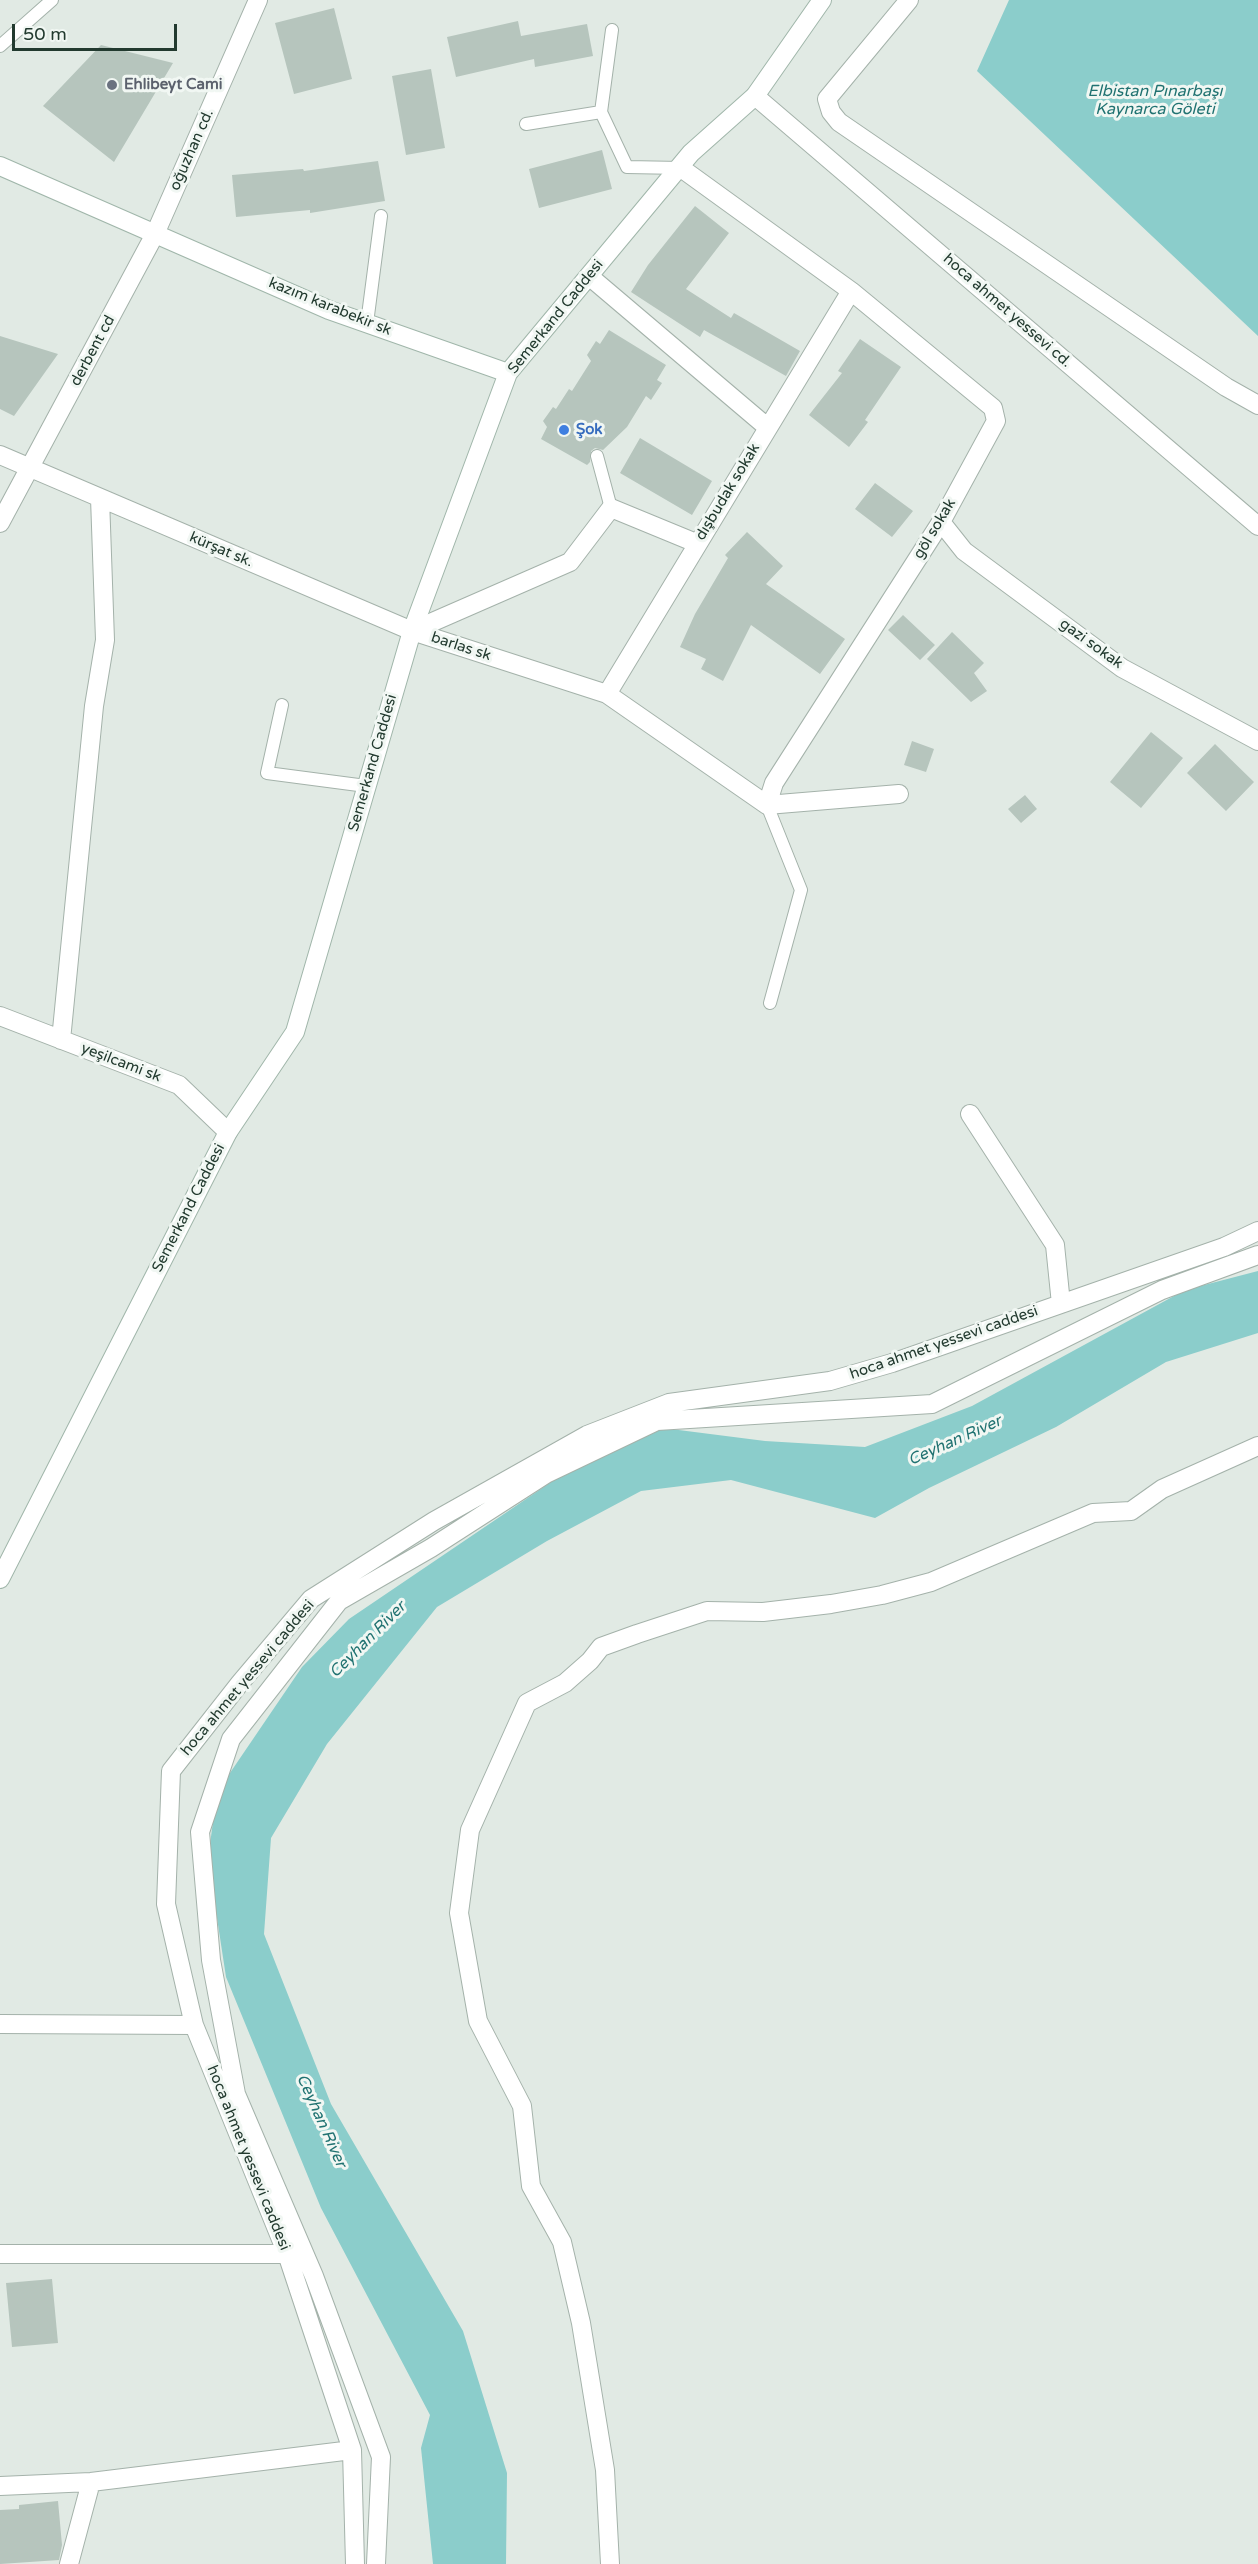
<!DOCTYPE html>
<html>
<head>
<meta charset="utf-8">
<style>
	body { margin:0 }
	#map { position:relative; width:1258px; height:2564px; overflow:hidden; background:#e1eae4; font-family:"Varela Round",sans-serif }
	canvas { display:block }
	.scale { position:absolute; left:12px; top:24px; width:165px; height:27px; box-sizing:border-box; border:3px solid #223a2f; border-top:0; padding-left:8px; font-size:18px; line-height:21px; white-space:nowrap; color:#223a2f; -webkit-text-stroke:4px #f1f7f3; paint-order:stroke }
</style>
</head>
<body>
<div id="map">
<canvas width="1258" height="2564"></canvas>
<div class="scale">50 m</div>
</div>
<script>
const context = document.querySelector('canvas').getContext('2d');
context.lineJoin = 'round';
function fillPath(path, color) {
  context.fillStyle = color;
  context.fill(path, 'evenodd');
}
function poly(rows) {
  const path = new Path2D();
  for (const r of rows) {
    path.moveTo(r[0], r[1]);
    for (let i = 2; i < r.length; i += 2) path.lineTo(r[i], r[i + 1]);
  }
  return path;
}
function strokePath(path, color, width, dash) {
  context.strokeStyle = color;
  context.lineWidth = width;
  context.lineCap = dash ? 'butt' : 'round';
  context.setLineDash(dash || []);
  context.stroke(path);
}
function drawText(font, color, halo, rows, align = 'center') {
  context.font = font + ' "Varela Round",sans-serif';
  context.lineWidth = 6;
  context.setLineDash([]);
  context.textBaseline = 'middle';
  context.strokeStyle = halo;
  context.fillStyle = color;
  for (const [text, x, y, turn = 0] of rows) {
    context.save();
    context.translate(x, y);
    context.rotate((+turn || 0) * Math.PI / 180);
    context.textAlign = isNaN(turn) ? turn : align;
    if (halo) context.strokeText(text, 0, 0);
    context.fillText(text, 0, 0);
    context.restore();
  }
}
fillPath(poly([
	[1009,0,1258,0,1258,336,977,71],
	[1258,1271,1258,1333,1166,1362,1056,1427,929,1488,875,1518,731,1480,641,1491,547,1541,437,1607,327,1744,271,1838,264,1934,331,2104,463,2331,507,2473,506,2564,433,2564,421,2448,430,2415,321,2208,226,1977,208,1859,217,1792,302,1667,349,1619,563,1474,663,1428,765,1441,865,1447,972,1406,1185,1290]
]), '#8bcdcb');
fillPath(poly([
	[334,8,352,79,294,94,275,23],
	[518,21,521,36,587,24,593,56,535,67,534,59,456,77,447,37],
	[101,45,173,63,114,162,43,106],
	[431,69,445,148,406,155,392,76],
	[602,150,612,189,539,208,529,169],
	[378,161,385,201,310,213,310,210,236,217,232,175,303,169,304,171],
	[695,206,729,233,686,289,731,318,734,313,800,351,786,376,704,330,700,337,631,292,648,265],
	[609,330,666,365,657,380,662,383,651,400,646,396,627,427,603,450,595,448,591,451,590,462,587,465,541,439,547,427,543,421,553,407,556,409,569,389,572,391,591,361,587,355,596,341,600,344],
	[0,336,58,354,14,416,0,409],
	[860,339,901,367,865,420,868,422,849,447,809,415,842,373,838,371],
	[640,438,712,481,692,515,620,473],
	[875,483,913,511,892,537,855,509],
	[747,532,783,566,766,584,845,639,820,674,751,625,723,681,701,669,706,659,680,647,695,614,728,558,725,555],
	[903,615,935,645,920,660,888,630],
	[952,632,984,663,974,673,987,691,971,702,927,659],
	[1151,732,1183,758,1141,808,1110,782],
	[912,741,934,749,926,772,904,765],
	[1215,744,1254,782,1226,811,1187,773],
	[1025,795,1037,809,1021,823,1008,809],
	[52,2279,58,2343,12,2347,6,2283],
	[58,2501,62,2545,59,2560,0,2564,0,2510,19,2509,19,2505]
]), '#b6c5bd');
const lane = poly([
	[0,46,52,0],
	[601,112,612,30],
	[526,124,601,112,627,167,681,168],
	[367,323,381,216],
	[597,456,611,508],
	[282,705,267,773,366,786],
	[767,805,801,890,770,1003]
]);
const street = poly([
	[909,0,827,99,831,112,839,122,1226,387,1258,405],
	[755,96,1258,526],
	[681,168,851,291,993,408,996,421,941,522,774,783,767,805],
	[589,276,767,427],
	[0,455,412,631],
	[941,522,964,551,1122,668,1258,741],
	[0,523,155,234,258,0],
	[696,543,611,508,570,562,412,631,607,694,767,805],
	[607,694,851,291],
	[767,805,899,794],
	[0,1016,179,1085,228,1132],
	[61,1040,94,706,105,640,100,498],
	[970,1114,1055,1245,1061,1304],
	[0,2024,194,2025],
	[0,2254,287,2254],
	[0,2486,91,2482,352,2450],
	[69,2564,91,2482],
	[355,2564,352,2450,287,2254,194,2025,166,1904,171,1771,240,1683,311,1599,434,1521,587,1435,669,1403,830,1381,892,1363,1224,1247,1258,1231],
	[376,2564,381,2457,314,2276,236,2094,211,1960,200,1832,231,1739,339,1601,431,1548,546,1474,657,1421,932,1404,1162,1290,1258,1255],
	[610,2564,605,2470,581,2323,562,2242,531,2186,522,2106,478,2021,459,1913,470,1830,527,1703,565,1683,590,1661,601,1647,637,1634,707,1611,763,1612,831,1604,882,1595,931,1582,1093,1513,1131,1511,1162,1489,1258,1446]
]);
const secondary = poly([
	[0,166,329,310,508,373],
	[0,1579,228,1132,295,1032,412,631,508,373,691,153,755,96,822,0]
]);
strokePath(lane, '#a4b2aa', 14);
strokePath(street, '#a4b2aa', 20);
strokePath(secondary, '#a0b6aa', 20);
strokePath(lane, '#fff', 12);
strokePath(street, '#fff', 18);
strokePath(secondary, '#fff', 18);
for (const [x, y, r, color] of [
	[112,85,6,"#6b7280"],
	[564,430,6,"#3f7fe0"]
]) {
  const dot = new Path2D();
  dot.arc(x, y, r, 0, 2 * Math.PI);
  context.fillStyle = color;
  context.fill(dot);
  strokePath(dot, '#f1f7f3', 2);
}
drawText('bold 15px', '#5b616d', '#f1f7f3', [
	["Ehlibeyt Cami",124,85]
], 'left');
drawText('15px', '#223a2f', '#f1f7f3', [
	["oğuzhan cd.",192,150,-66],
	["kazım karabekir sk",330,307,22],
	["hoca ahmet yessevi cd.",1007,311,41],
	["Semerkand Caddesi",556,317,-51],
	["derbent cd",93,351,-62],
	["dışbudak sokak",728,492,-59],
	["göl sokak",935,529,-59],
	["kürşat sk.",221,550,23],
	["gazi sokak",1091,644,36],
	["barlas sk",461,647,18],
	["Semerkand Caddesi",373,763,-74],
	["yeşilcami sk",121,1063,21],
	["Semerkand Caddesi",189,1208,-63],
	["hoca ahmet yessevi caddesi",944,1343,-19],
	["hoca ahmet yessevi caddesi",248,1678,-50],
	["hoca ahmet yessevi caddesi",248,2158,68]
]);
drawText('bold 15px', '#366cbe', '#f1f7f3', [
	["Şok",576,430]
], 'left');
drawText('italic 16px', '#207271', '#f1f7f3', [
	["Elbistan Pınarbaşı",1155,92],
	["Kaynarca Göleti",1155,110],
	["Ceyhan River",955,1441,-24],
	["Ceyhan River",368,1640,-45],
	["Ceyhan River",321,2121,66]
]);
</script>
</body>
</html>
